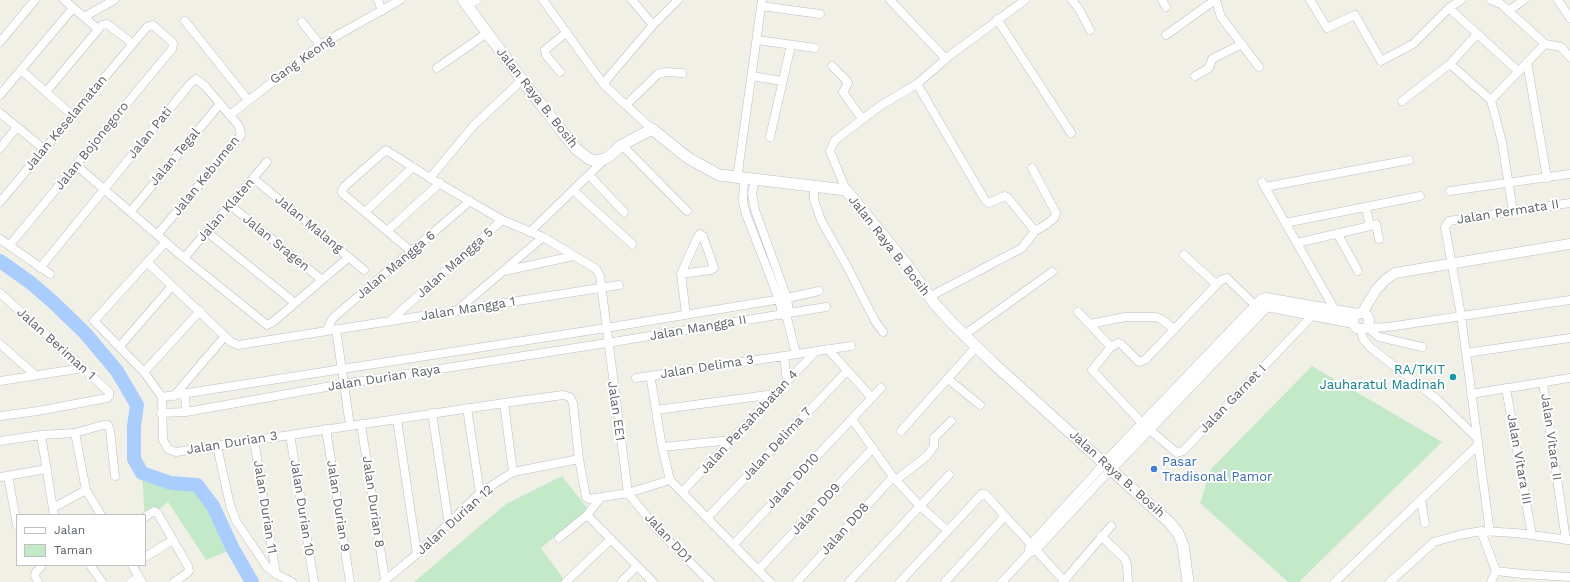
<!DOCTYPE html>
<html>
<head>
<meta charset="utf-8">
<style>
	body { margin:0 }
	#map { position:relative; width:1570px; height:582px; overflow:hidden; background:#f1f0e7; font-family:"Work Sans",sans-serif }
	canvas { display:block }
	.legend { position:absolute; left:16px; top:514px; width:130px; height:52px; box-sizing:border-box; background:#fff; border:1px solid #bfc0c3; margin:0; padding:5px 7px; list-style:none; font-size:12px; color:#5f6168 }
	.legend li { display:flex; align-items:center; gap:8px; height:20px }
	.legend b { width:20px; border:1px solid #bfc0c3 }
</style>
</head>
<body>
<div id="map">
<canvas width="1570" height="582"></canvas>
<ul class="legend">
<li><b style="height:5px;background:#fff"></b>Jalan</li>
<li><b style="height:11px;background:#c4e9c9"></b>Taman</li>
</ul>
</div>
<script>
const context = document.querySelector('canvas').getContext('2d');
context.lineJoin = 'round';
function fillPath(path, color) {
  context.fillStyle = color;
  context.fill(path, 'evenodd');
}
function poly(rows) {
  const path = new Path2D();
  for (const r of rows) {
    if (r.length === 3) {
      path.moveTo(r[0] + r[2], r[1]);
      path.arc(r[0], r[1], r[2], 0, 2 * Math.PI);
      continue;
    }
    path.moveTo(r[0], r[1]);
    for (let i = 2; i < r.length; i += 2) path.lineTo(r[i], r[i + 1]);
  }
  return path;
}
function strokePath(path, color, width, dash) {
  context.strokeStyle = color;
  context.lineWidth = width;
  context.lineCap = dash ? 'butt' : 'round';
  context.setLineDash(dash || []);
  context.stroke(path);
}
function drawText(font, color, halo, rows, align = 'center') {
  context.font = font + ' "Work Sans",sans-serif';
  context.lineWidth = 4;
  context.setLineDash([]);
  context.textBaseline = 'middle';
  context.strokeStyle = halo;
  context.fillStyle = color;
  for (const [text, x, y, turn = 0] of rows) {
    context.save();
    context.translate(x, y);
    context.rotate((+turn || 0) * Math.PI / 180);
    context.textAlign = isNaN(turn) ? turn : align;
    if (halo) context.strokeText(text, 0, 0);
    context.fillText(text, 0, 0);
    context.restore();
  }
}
fillPath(poly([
	[1312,366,1442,442,1299,582,1288,582,1200,503,1211,469],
	[142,473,171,483,197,485,213,506,233,549,206,560,168,502,145,521],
	[562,476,588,509,541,548,566,582,414,582,506,504]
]), '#c4e9c9');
strokePath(poly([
	[0,261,31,283,53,302,85,333,117,371,137,405,134,426,134,459,142,473,171,483,197,485,213,506,233,549,252,582]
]), '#aacdff', 14);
const minor = poly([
	[64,0,98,29],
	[378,0,382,11],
	[543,0,604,85],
	[632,0,653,25],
	[890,0,946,59],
	[1072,0,1079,9,1090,30],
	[1162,0,1166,7],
	[1216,0,1221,17,1259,67],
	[1310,0,1327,28,1355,15,1381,61,1413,44,1449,8,1461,0],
	[1491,0,1501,4,1545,44,1561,47,1570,57],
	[1558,0,1570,18],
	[467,6,477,0],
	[761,6,820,14],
	[1449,8,1518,71],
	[1508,11,1524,0],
	[84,17,114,0],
	[997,19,1071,133],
	[185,21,248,100],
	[302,22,320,45],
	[1166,35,1215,0],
	[757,40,815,48],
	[0,42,35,0],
	[1527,62,1547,178],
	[1450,64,1491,100],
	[832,66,847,81,848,83,843,92,862,119],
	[437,68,487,33],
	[21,70,72,115],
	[560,72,546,55,545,50,567,32],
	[752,76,782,81],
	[1195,76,1209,68,1212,59,1242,44],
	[917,84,985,200,989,203,1005,196,1008,198,1035,231,1047,224,1055,217,1056,213,1032,168],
	[46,92,102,25,107,24,132,43],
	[0,95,73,8],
	[1402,101,1450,64,1477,34],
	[627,104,658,74,666,72,682,73],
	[0,113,44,149],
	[230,115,320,45,400,0],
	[652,129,604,85,607,79,653,25,678,0],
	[770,137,791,45],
	[622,145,687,211],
	[0,148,17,127],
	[77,166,184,258,267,325,274,321,349,257],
	[589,175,624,212],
	[253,178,364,270],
	[430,178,474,125,522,80],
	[737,179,762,0],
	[744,179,743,202,746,214,779,299,782,314,787,318,796,354],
	[755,180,752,193,755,210,787,298,789,312,787,317],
	[1262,182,1335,310],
	[814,187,814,200,821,220,848,268,875,321,883,332],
	[1265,187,1409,160],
	[573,190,632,244],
	[846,190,830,151,835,140,880,106,917,84,949,56,1025,0],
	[1450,191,1570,174],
	[0,202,147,27,153,25,173,43,172,49,9,246],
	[230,205,322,280],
	[131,211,220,104],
	[1513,211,1502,142,1491,100,1545,44],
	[365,212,413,167],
	[1285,223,1420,196],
	[1370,226,1376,224,1379,239],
	[387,231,440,183],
	[207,232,295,303],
	[530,232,606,158],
	[1337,233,1358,271],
	[0,239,50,274],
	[1297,243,1370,226,1366,208],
	[162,246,94,321,144,372,162,397],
	[412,252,342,193,342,190,345,186,386,150,430,178,502,220,543,237,596,269,600,276,628,493,657,529,710,582],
	[1184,255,1216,284],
	[184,258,267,162],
	[147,262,231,342,238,345,619,285],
	[40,268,190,84,196,79,205,86,239,126,241,135,157,235],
	[504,271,574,256],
	[681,274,711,270,714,268,703,236,700,234,698,236,681,274,686,314],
	[0,293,83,368,109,392,109,396,107,398,38,411,0,416],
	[929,297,1022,248,1035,231],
	[1260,310,1227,278,1221,280,1146,359,1139,362,1121,344,1118,343,1111,347,1092,370,1143,424,1177,453,1183,451,1313,315],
	[455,312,543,237],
	[1078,312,1111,347],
	[390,321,502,220],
	[1090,324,1125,317,1156,317,1161,319,1174,329],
	[1366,328,1388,327,1570,300],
	[1368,328,1379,337,1422,347],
	[336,329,350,426],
	[1361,330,1363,339,1371,348,1438,400,1477,438],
	[326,331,333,318,470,201],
	[964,335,1052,272],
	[0,344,35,375],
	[120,346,172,286],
	[828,349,871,397],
	[1466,353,1570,338],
	[784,356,787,381],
	[144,372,200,311],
	[653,376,651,380,662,447,670,480],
	[636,378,851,346],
	[948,379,980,405],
	[0,381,83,368],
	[1543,383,1566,540],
	[1506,388,1531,530],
	[185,394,186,412],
	[1471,394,1570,378],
	[174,396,225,336],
	[162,397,163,440,168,449,176,452,504,403,563,395,570,397,573,403,579,459,586,497,589,499,628,493,670,480,770,582],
	[162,397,606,328,787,298,819,291],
	[504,403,513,472],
	[467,408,480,493],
	[656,410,775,394],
	[161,413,186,412,343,384,607,343,826,307],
	[432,413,449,525],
	[397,419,417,554],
	[852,419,893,477,920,506,947,530],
	[361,424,385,580],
	[326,429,350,582],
	[901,431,976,347],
	[75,433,86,490,101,515],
	[41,435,54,515],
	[290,435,314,582],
	[254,440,276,574],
	[0,441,41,435,75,433,103,425,108,425,110,430,115,476],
	[217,446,230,505,236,521,267,567,276,574,292,582],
	[662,447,732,440],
	[8,476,17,525],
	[0,477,47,469],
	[896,480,927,456,934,446,934,438,951,421],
	[682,492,816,351],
	[1421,500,1425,523],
	[53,508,86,490],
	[587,515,653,582],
	[145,517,154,511,158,514,188,566,189,571,186,574,174,582],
	[708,517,847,371],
	[1489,526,1461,315,1445,227,1449,221,1570,203],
	[1481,531,1496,571,1491,582],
	[1101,536,1125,559,1127,565,1128,582],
	[559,538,587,515,601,497],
	[734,544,881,388],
	[1029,549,1030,545,1105,463],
	[145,557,173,540],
	[90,565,102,582],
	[132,565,142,582],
	[758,570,873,448],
	[1496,571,1523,574,1570,577],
	[38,582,35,576,36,572,41,567,41,565],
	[131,582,139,577],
	[383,582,417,554,480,493,513,472,579,459],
	[566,582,611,539],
	[621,582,637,566],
	[797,582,893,477],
	[849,582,949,475],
	[900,582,982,494,986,495,1065,582],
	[945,582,1004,517],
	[1002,582,1028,554,1036,550,1112,468],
	[1063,582,1111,526],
	[1335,582,1478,445],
	[1390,582,1434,542,1459,535,1481,531,1516,533,1570,540]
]);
const tertiary = poly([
	[1361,321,8],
	[1362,313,1376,290,1385,280,1395,273,1570,244],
	[1105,463,1261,300,1266,298,1357,314],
	[1112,468,1267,306,1353,323]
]);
const secondary = poly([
	[463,0,522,80,575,148,589,159,596,161,607,158,622,145,652,129,688,158,719,175,846,190,907,265,934,303,951,322,992,362,1170,523,1178,533,1183,545,1188,582]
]);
strokePath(minor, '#bcbec3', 9);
strokePath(tertiary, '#bcbec3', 11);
strokePath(secondary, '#bdbec5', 12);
strokePath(minor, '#fff', 8);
strokePath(tertiary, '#fff', 10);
strokePath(secondary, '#fff', 11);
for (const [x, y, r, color] of [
	[1453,377,4,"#0f9aa8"],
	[1154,469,4,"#3f7fe0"]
]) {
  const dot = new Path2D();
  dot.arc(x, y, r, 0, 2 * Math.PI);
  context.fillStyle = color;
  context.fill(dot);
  strokePath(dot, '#fff', 1.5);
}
drawText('13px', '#5f6168', '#fff', [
	["Gang Keong",302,60,-35],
	["Jalan Raya B. Bosih",537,98,52],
	["Jalan Keselamatan",66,123,-50],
	["Jalan Pati",150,133,-51],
	["Jalan Bojonegoro",92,146,-51],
	["Jalan Tegal",175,157,-50],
	["Jalan Kebumen",206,176,-51],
	["Jalan Klaten",226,210,-49],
	["Jalan Permata II",1508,212,-9],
	["Jalan Malang",309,224,39],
	["Jalan Sragen",276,243,39],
	["Jalan Raya B. Bosih",889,246,52],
	["Jalan Mangga 5",455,263,-42],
	["Jalan Mangga 6",396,265,-40],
	["Jalan Mangga 1",468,309,-9],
	["Jalan Mangga II",698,328,-10],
	["Jalan Beriman 1",56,344,42],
	["Jalan Delima 3",707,367,-9],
	["Jalan Durian Raya",384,378,-9],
	["Jalan Garnet I",1233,399,-46],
	["Jalan EE1",616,411,82],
	["Jalan Persahabatan 4",749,422,-47],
	["Jalan Vitara II",1551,437,82],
	["Jalan Durian 3",232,443,-9],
	["Jalan Delima 7",777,444,-47],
	["Jalan Vitara III",1519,459,80],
	["Jalan Raya B. Bosih",1117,474,42],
	["Jalan DD10",793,481,-47],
	["Jalan Durian 8",373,502,82],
	["Jalan Durian 9",338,506,81],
	["Jalan Durian 11",265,507,81],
	["Jalan Durian 10",302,508,81],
	["Jalan DD9",816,509,-47],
	["Jalan Durian 12",455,520,-42],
	["Jalan DD8",845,529,-48],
	["Jalan DD1",668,538,47]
]);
drawText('13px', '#0d838f', '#fff', [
	["RA/TKIT",1445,370],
	["Jauharatul Madinah",1445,385]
], 'right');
drawText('13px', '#366cbe', '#fff', [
	["Pasar",1162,462],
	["Tradisonal Pamor",1162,477]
], 'left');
</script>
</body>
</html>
